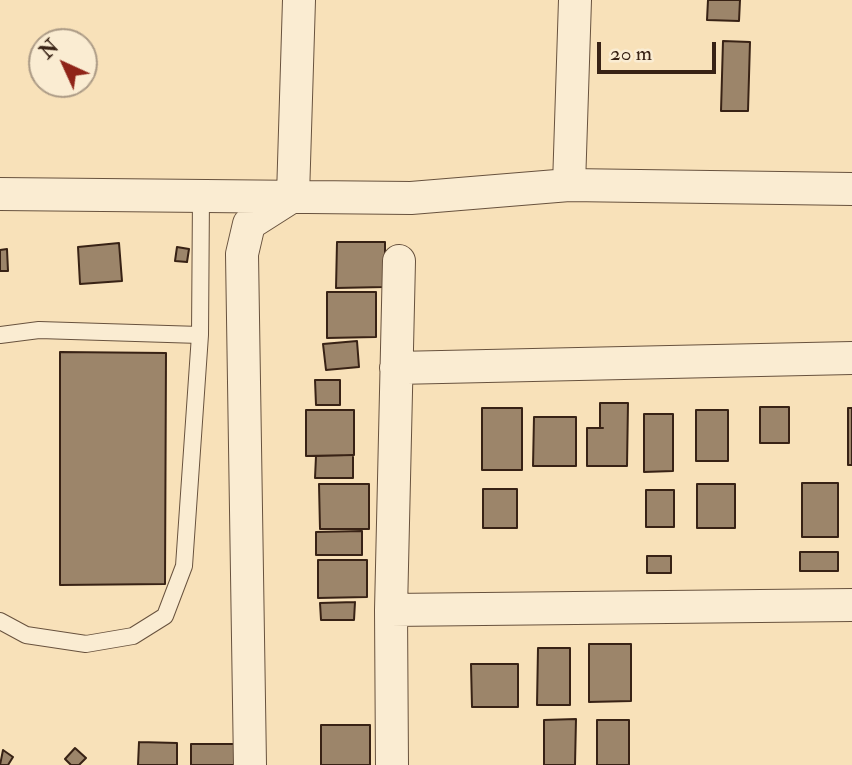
<!DOCTYPE html>
<html>
<head>
<meta charset="utf-8">
<style>
	body { margin:0 }
	#map { position:relative; width:852px; height:765px; overflow:hidden; background:#f8e1b9; font-family:"IM FELL Double Pica",serif }
	canvas { display:block }
	.north { position:absolute; left:28px; top:28px; width:70px; height:70px; box-sizing:border-box; background:#faecd2; border:2px solid #ac9b86; border-radius:50%; rotate:315deg; font-size:19px; font-weight:700; line-height:28px; text-align:center; color:#382215 }
	.north::after { content:''; display:block; margin:auto; width:24px; height:32px; background:#8f2418; clip-path:polygon(50% 0,100% 100%,50% 72%,0 100%) }
	.scale { position:absolute; left:597px; top:42px; width:119px; height:32px; box-sizing:border-box; border:4px solid #382215; border-top:0; padding-left:9px; font-size:21px; line-height:24px; white-space:nowrap; color:#382215; -webkit-text-stroke:5px #faecd2; paint-order:stroke }
</style>
</head>
<body>
<div id="map">
<canvas width="852" height="765"></canvas>
<div class="north">N</div>
<div class="scale">20 m</div>
</div>
<script>
const context = document.querySelector('canvas').getContext('2d');
context.lineJoin = 'round';
function fillPath(path, color) {
  context.fillStyle = color;
  context.fill(path, 'evenodd');
}
function poly(rows) {
  const path = new Path2D();
  for (const r of rows) {
    path.moveTo(r[0], r[1]);
    for (let i = 2; i < r.length; i += 2) path.lineTo(r[i], r[i + 1]);
  }
  return path;
}
function strokePath(path, color, width, dash) {
  context.strokeStyle = color;
  context.lineWidth = width;
  context.lineCap = dash ? 'butt' : 'round';
  context.setLineDash(dash || []);
  context.stroke(path);
}
const building = poly([
	[708,0,740,0,739,21,707,20,708,0],
	[723,41,750,42,748,111,721,111,723,41],
	[337,242,385,242,385,287,336,288,337,242],
	[119,243,122,281,80,284,78,247,119,243],
	[177,247,189,249,187,262,175,261,177,247],
	[7,249,8,271,0,271,0,250,7,249],
	[327,292,376,292,376,337,327,338,327,292],
	[357,341,359,367,326,370,323,344,357,341],
	[60,352,166,353,165,584,60,585,60,352],
	[315,380,340,380,340,405,316,405,315,380],
	[600,403,628,403,627,466,587,466,587,428,603,428,600,428,600,403],
	[760,407,789,407,789,443,760,443,760,407],
	[482,408,522,408,522,470,482,470,482,408],
	[848,408,852,408,852,465,848,465,848,408],
	[306,410,354,410,354,455,306,456,306,410],
	[696,410,728,410,728,461,696,461,696,410],
	[644,414,673,414,673,471,644,472,644,414],
	[534,417,576,417,576,466,533,466,534,417],
	[353,455,353,478,315,478,316,456,353,455],
	[802,483,838,483,838,537,802,537,802,483],
	[319,484,369,484,369,529,320,529,319,484],
	[697,484,735,484,735,528,697,528,697,484],
	[483,489,517,489,517,528,483,528,483,489],
	[646,490,674,490,674,527,646,527,646,490],
	[362,531,362,555,316,555,316,532,362,531],
	[800,552,838,552,838,571,800,571,800,552],
	[647,556,671,556,671,573,647,573,647,556],
	[318,560,367,560,367,597,318,598,318,560],
	[355,602,354,620,321,620,320,603,355,602],
	[589,644,631,644,631,701,589,702,589,644],
	[538,648,570,648,570,705,537,705,538,648],
	[471,664,518,664,518,707,472,707,471,664],
	[576,719,575,765,544,765,544,720,576,719],
	[597,720,629,720,629,765,597,765,597,720],
	[321,725,370,725,370,765,321,765,321,725],
	[139,742,177,743,177,765,138,765,139,742],
	[191,744,236,744,235,765,191,765,191,744],
	[75,748,86,758,79,765,71,765,65,759,75,748],
	[3,750,13,757,8,765,0,765,3,750]
]);
fillPath(building, '#9c856a');
strokePath(building, '#382215', 2);
const lane = poly([
	[0,335,39,330,200,335],
	[0,621,26,635,86,644,133,636,165,616,184,566,200,335,201,195]
]);
const street = poly([
	[569,185,575,0],
	[0,194,411,198,569,185,852,189],
	[396,368,852,358],
	[391,610,852,605],
	[250,765,242,254,249,224,293,196,299,0],
	[392,765,391,610,399,261]
]);
strokePath(lane, '#68523e', 18);
strokePath(street, '#68523e', 34);
strokePath(lane, '#faecd2', 16);
strokePath(street, '#faecd2', 32);
</script>
</body>
</html>
